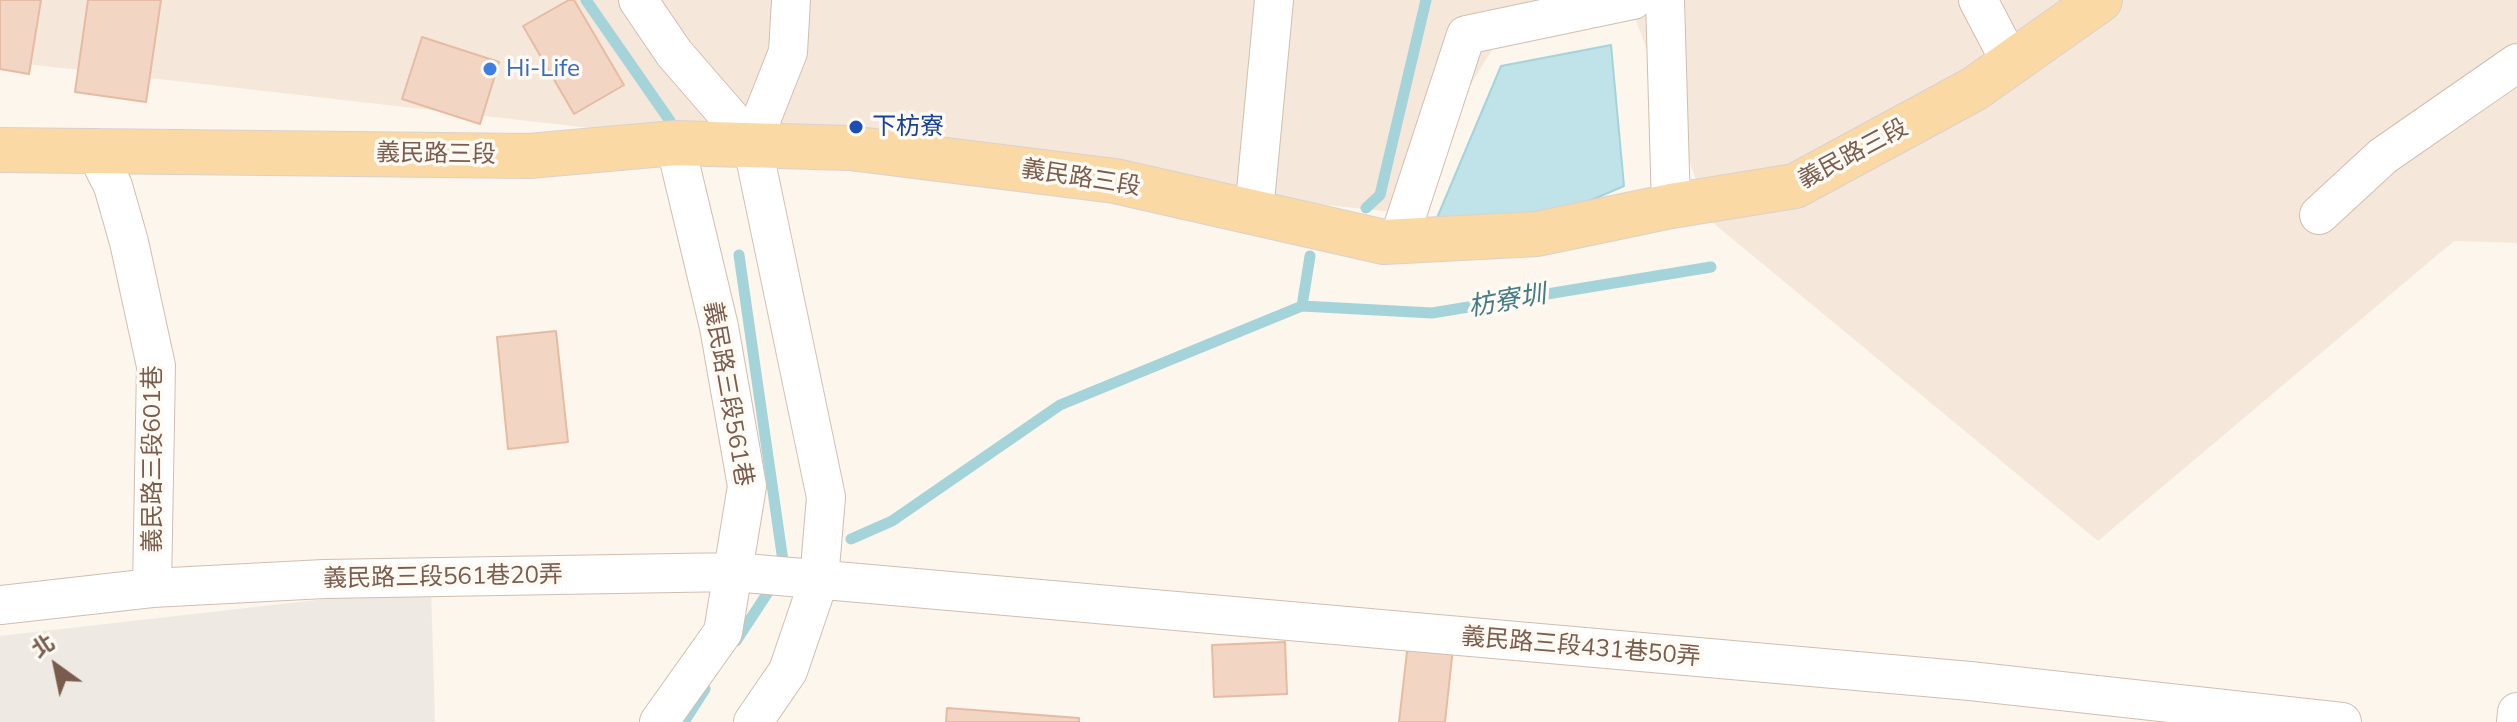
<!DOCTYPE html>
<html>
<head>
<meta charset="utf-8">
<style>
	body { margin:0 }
	#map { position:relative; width:2517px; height:722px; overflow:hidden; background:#fdf6ec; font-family:Mulish,"Noto Sans TC",sans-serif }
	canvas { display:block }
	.north { position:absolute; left:16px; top:626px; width:80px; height:80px; -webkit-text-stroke:6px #fffaf3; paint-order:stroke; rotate:327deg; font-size:22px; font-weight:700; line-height:32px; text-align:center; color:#7a5c4d }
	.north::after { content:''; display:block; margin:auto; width:28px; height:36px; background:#7a5c4d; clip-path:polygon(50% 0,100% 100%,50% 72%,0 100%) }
</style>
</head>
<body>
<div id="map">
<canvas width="2517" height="722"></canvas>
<div class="north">北</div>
</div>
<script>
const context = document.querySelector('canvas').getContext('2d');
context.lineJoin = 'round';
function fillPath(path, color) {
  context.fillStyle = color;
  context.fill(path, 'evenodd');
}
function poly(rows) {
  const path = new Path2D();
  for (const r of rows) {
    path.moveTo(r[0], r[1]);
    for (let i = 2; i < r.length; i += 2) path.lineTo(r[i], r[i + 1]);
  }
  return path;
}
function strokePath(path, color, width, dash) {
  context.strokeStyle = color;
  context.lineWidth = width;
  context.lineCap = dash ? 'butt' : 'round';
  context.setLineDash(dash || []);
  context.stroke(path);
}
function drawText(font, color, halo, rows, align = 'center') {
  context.font = font + ' Mulish,"Noto Sans TC",sans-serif';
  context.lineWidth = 7;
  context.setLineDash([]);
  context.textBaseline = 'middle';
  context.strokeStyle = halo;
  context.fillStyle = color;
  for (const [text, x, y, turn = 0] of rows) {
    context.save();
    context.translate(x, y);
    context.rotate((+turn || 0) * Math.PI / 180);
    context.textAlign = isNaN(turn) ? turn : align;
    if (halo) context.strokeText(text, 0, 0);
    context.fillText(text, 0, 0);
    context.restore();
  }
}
fillPath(poly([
	[0,0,2517,0,2517,243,2454,241,2098,541,1712,222,1635,18,1496,43,1394,212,634,133,0,61]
]), '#f5e8da');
fillPath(poly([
	[431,587,435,722,0,722,0,636]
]), '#efe9e4');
const water = poly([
	[1611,45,1624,186,1550,218,1437,218,1501,66,1611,45]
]);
fillPath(water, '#bfe3e8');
strokePath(water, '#a5d3da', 2);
strokePath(poly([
	[586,0,670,121],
	[1366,208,1380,195,1426,0],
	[1302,306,1432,313,1711,267],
	[851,539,892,521,1060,405,1302,306,1310,256],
	[736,641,784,568,739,255],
	[684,722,705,689]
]), '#a5d3da', 11);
const building = poly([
	[0,0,41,0,29,74,0,69,0,0],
	[88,0,161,0,146,102,75,92,88,0],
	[569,0,574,0,624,85,574,114,523,26,569,0],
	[422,37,499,62,480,124,402,99,422,37],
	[556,331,568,442,508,449,497,337,556,331],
	[1285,642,1287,694,1214,697,1212,645,1285,642],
	[1408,643,1453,648,1445,722,1399,722,1408,643],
	[947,708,1079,718,1079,722,946,722,947,708]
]);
fillPath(building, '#f3d5c3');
strokePath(building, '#e6bba3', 2);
const minor = poly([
	[638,0,674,53,752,143,826,497,819,580,788,671,753,722],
	[1665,0,1671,206],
	[1978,0,2011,63],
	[752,143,788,52,791,0],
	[94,148,113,186,129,242,156,366,152,588],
	[1254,212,1274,0],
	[2319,215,2383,156,2517,63],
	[1398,242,1466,35,1633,0],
	[0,605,152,588,324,579,734,572,1970,681,2342,722],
	[659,722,723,632,747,486,719,327,675,143],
	[2516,722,2517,712]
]);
const major = poly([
	[0,150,529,156,675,143,850,148,1115,181,1384,242,1537,234,1671,206,1795,186,1974,89,2100,0]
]);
strokePath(minor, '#d1beb0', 40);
strokePath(major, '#dad1cd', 46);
strokePath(minor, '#fff', 38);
strokePath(major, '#fbd9a5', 44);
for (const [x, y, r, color] of [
	[490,69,8,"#3f7fe0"],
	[856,127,8,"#1a4fb4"]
]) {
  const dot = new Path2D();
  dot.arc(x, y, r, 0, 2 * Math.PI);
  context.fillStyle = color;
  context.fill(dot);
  strokePath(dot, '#fffaf3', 3);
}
drawText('24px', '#366cbe', '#fffaf3', [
	["Hi-Life",506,69]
], 'left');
drawText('24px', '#164399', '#fffaf3', [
	["下枋寮",872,127]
], 'left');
drawText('24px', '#7a5c4d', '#fffaf3', [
	["義民路三段",436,154,1],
	["義民路三段",1853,154,-28],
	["義民路三段",1081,178,9],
	["義民路三段561巷",728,394,80],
	["義民路三段601巷",153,459,-90],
	["義民路三段561巷20弄",443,577,-1],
	["義民路三段431巷50弄",1581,647,5]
]);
drawText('italic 26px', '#437c86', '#fffaf3', [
	["枋寮圳",1507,301,-10]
]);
</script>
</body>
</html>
